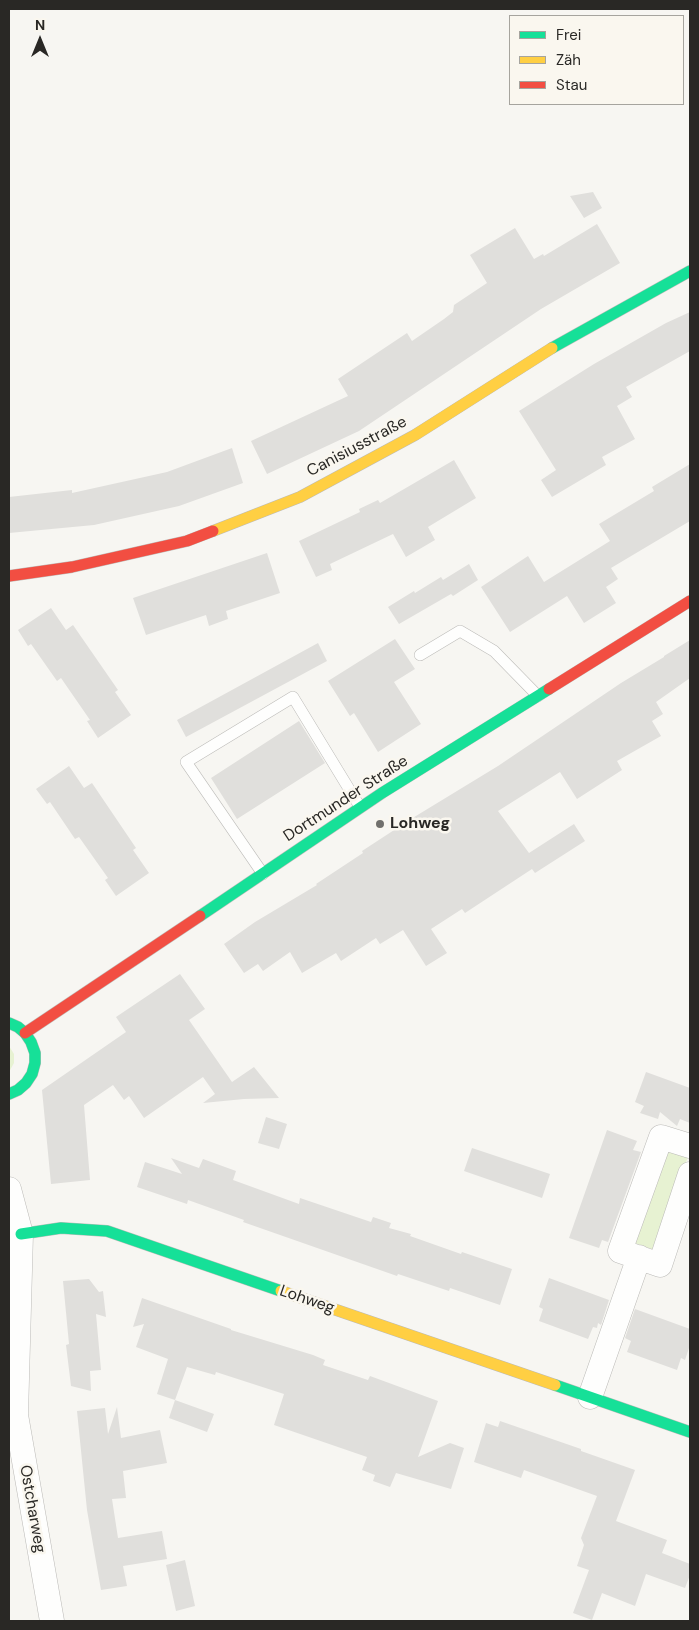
<!DOCTYPE html>
<html>
<head>
<meta charset="utf-8">
<style>
	body { margin:0 }
	#map { position:relative; width:699px; height:1630px; overflow:hidden; background:#f7f6f2; font-family:"DM Sans",sans-serif }
	canvas { display:block }
	.frame { position:absolute; inset:0; border:10px solid #292825; pointer-events:none }
	.legend { position:absolute; left:509px; top:15px; width:175px; height:90px; box-sizing:border-box; background:#faf7ef; border:1px solid #a6a49e; margin:0; padding:6px 9px; list-style:none; font-size:15px; color:#292825 }
	.legend li { display:flex; align-items:center; gap:10px; height:25px }
	.legend b { width:25px; border:1px solid #a6a49e }
	.north { position:absolute; left:15px; top:15px; width:50px; height:50px; -webkit-text-stroke:4px #faf7ef; paint-order:stroke; rotate:0deg; font-size:14px; font-weight:700; line-height:20px; text-align:center; color:#292825 }
	.north::after { content:''; display:block; margin:auto; width:18px; height:22px; background:#292825; clip-path:polygon(50% 0,100% 100%,50% 72%,0 100%) }
</style>
</head>
<body>
<div id="map">
<canvas width="699" height="1630"></canvas>
<div class="frame"></div>
<ul class="legend">
<li><b style="height:6px;background:#16e098"></b>Frei</li>
<li><b style="height:6px;background:#ffcf43"></b>Zäh</li>
<li><b style="height:6px;background:#f24e42"></b>Stau</li>
</ul>
<div class="north">N</div>
</div>
<script>
const context = document.querySelector('canvas').getContext('2d');
context.lineJoin = 'round';
function fillPath(path, color) {
  context.fillStyle = color;
  context.fill(path, 'evenodd');
}
function poly(rows) {
  const path = new Path2D();
  for (const r of rows) {
    path.moveTo(r[0], r[1]);
    for (let i = 2; i < r.length; i += 2) path.lineTo(r[i], r[i + 1]);
  }
  return path;
}
function strokePath(path, color, width, dash) {
  context.strokeStyle = color;
  context.lineWidth = width;
  context.lineCap = dash ? 'butt' : 'round';
  context.setLineDash(dash || []);
  context.stroke(path);
}
function drawText(font, color, halo, rows, align = 'center') {
  context.font = font + ' "DM Sans",sans-serif';
  context.lineWidth = 5;
  context.setLineDash([]);
  context.textBaseline = 'middle';
  context.strokeStyle = halo;
  context.fillStyle = color;
  for (const [text, x, y, turn = 0] of rows) {
    context.save();
    context.translate(x, y);
    context.rotate((+turn || 0) * Math.PI / 180);
    context.textAlign = isNaN(turn) ? turn : align;
    if (halo) context.strokeText(text, 0, 0);
    context.fillText(text, 0, 0);
    context.restore();
  }
}
fillPath(poly([
	[9,1046,14,1054,14,1063,9,1072],
	[665,1146,689,1154,654,1250,632,1242]
]), '#e7f2d2');
fillPath(poly([
	[593,192,602,208,584,218,570,196],
	[597,224,620,263,541,309,359,431,267,474,251,441,348,396,338,379,407,333,412,341,444,319,453,312,454,305,487,283,470,255,515,228,534,259,543,254,544,256],
	[690,312,690,351,626,387,632,397,617,406,635,439,602,457,606,465,552,497,541,480,556,470,519,411,594,364,666,323],
	[232,448,243,483,179,506,94,525,9,533,9,497,72,490,72,493,167,472],
	[454,460,476,498,428,527,435,540,406,557,393,534,330,564,332,570,316,577,299,541,360,512,359,509,378,500,380,503],
	[690,464,690,521,611,568,618,579,606,587,616,603,584,623,567,596,510,632,481,587,528,556,544,582,610,541,599,524,654,491,652,487],
	[267,553,280,593,226,611,228,619,209,626,206,615,146,635,133,598],
	[469,564,478,580,453,596,451,594,399,624,388,607,414,591,415,593,441,577,443,580],
	[51,608,66,630,73,625,118,690,115,692,131,715,98,738,87,721,90,720,61,678,57,681,31,644,28,646,18,630],
	[395,639,415,669,394,682,421,724,378,752,354,713,350,716,328,681],
	[690,640,690,678,656,702,663,714,652,721,661,736,617,761,622,770,577,799,560,772,498,811,529,853,574,824,585,841,535,873,532,869,465,913,462,909,431,929,447,953,426,966,403,930,380,944,376,938,341,961,336,953,302,973,290,952,263,971,258,964,244,973,224,944,255,922,317,885,316,884,363,853,362,851,411,819,498,766,621,683,664,657,664,656],
	[318,643,327,661,186,737,177,720],
	[299,721,325,763,237,819,211,778],
	[69,766,84,788,92,783,136,848,133,850,149,873,116,896,105,880,108,878,79,837,75,839,50,802,47,804,36,789],
	[180,974,205,1009,189,1020,232,1082,254,1067,279,1098,244,1099,203,1103,215,1094,203,1077,144,1118,129,1096,124,1100,113,1085,84,1105,90,1180,51,1184,42,1090,126,1032,116,1017],
	[646,1072,690,1088,690,1123,680,1119,677,1126,660,1112,658,1119,640,1113,644,1106,635,1102],
	[266,1117,287,1124,279,1149,258,1143],
	[607,1130,637,1141,633,1150,641,1152,608,1242,602,1240,599,1248,569,1238],
	[472,1148,550,1174,542,1198,464,1171],
	[171,1158,199,1168,203,1159,236,1171,233,1180,299,1204,300,1198,371,1222,373,1217,391,1223,389,1228,411,1234,410,1236,461,1254,462,1252,512,1269,500,1305,450,1288,449,1291,398,1274,397,1276,243,1222,244,1220,188,1200,187,1204,137,1187,145,1162,182,1174],
	[549,1278,609,1300,601,1325,598,1323,597,1328,593,1327,588,1339,539,1321,543,1309,539,1307],
	[89,1279,99,1292,103,1291,106,1317,96,1314,101,1370,90,1371,91,1391,71,1386,66,1345,69,1344,63,1281],
	[142,1298,231,1329,231,1330,313,1355,325,1360,323,1365,368,1380,370,1376,438,1401,418,1457,450,1443,464,1448,451,1489,396,1473,390,1487,373,1481,375,1475,362,1470,367,1457,274,1425,284,1394,216,1372,215,1375,187,1367,175,1400,157,1394,168,1359,136,1347,144,1324,133,1327],
	[635,1309,690,1329,690,1345,685,1360,681,1358,677,1370,627,1352,631,1341,625,1338],
	[175,1400,214,1414,207,1432,169,1418],
	[117,1407,121,1438,160,1430,167,1463,123,1471,126,1498,112,1499,118,1538,162,1531,167,1559,123,1566,127,1586,101,1590,87,1510,77,1411,105,1408,108,1434],
	[500,1421,581,1449,581,1451,635,1470,616,1521,667,1540,662,1553,690,1564,690,1575,685,1588,646,1574,635,1606,602,1593,592,1620,573,1613,589,1570,577,1566,584,1545,581,1538,597,1496,524,1470,521,1478,474,1462,486,1423,498,1427],
	[185,1560,195,1606,176,1611,166,1565]
]), '#e0dfdc');
const lane = poly([
	[420,655,460,631,494,651,538,696],
	[263,874,186,762,293,697,360,807]
]);
const street = poly([
	[690,1146,661,1137,620,1251,660,1265,690,1174],
	[9,1189,21,1234,16,1415,52,1621],
	[590,1397,639,1257]
]);
const fast = poly([
	[552,348,690,271],
	[200,916,382,793,549,689],
	[9,1023,18,1027,25,1033,31,1042,35,1053,35,1063,32,1074,26,1083,18,1090,9,1094],
	[21,1234,61,1228,107,1231,281,1291],
	[555,1385,690,1432]
]);
const slow = poly([
	[213,531,300,497,415,435,552,348],
	[281,1291,555,1385]
]);
const jam = poly([
	[9,576,72,567,187,541,213,531],
	[549,689,690,601],
	[25,1033,200,916]
]);
strokePath(lane, '#bcbbb8', 12);
strokePath(street, '#bcbbb8', 25);
strokePath(fast, '#bcbbb8', 12);
strokePath(slow, '#bcbbb8', 12);
strokePath(jam, '#bcbbb8', 12);
strokePath(lane, '#fefefd', 11);
strokePath(street, '#fefefd', 24);
strokePath(fast, '#16e098', 11);
strokePath(slow, '#ffcf43', 11);
strokePath(jam, '#f24e42', 11);
for (const [x, y, r, color] of [
	[380,824,5,"#71706d"]
]) {
  const dot = new Path2D();
  dot.arc(x, y, r, 0, 2 * Math.PI);
  context.fillStyle = color;
  context.fill(dot);
  strokePath(dot, '#faf7ef', 2);
}
drawText('16px', '#292825', '#faf7ef', [
	["Canisiusstraße",357,447,-28],
	["Dortmunder Straße",346,799,-33],
	["Lohweg",307,1300,19],
	["Ostcharweg",32,1509,80]
]);
drawText('bold 16px', '#292825', '#faf7ef', [
	["Lohweg",390,824]
], 'left');
</script>
</body>
</html>
